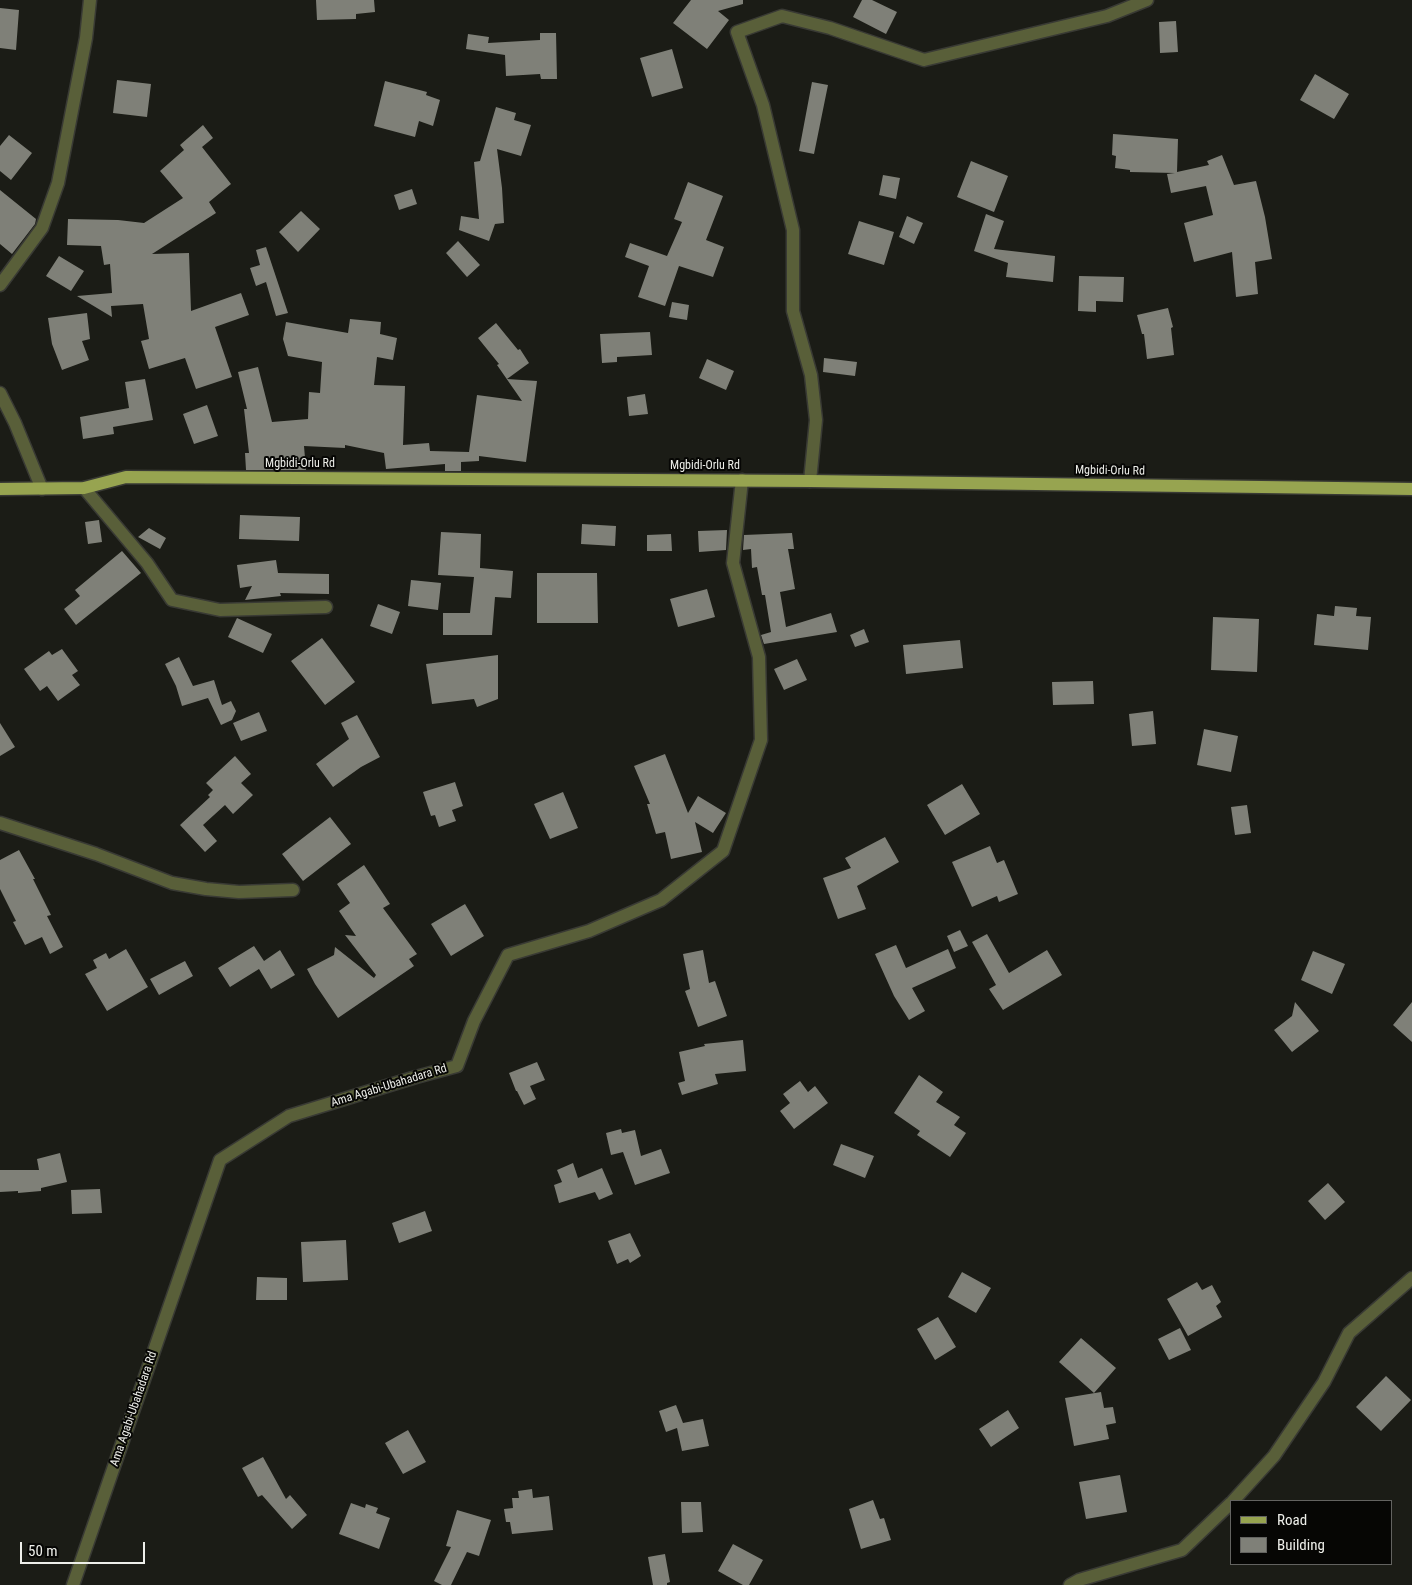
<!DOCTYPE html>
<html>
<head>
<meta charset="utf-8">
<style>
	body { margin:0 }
	#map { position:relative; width:1412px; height:1585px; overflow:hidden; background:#1b1c16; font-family:"Roboto Condensed",sans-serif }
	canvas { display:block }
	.legend { position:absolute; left:1230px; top:1500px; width:162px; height:65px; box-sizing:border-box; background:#060604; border:1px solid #636360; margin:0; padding:6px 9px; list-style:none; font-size:15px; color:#eeefea }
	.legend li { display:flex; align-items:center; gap:10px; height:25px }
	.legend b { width:25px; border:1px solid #636360 }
	.scale { position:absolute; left:20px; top:1542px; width:125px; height:22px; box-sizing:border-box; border:2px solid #eeefea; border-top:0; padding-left:6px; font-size:15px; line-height:18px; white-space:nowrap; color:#eeefea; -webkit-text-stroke:4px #060604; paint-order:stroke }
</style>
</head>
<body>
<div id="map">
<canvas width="1412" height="1585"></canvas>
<ul class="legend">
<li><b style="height:6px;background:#97a450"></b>Road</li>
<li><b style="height:14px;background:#7f8078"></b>Building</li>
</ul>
<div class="scale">50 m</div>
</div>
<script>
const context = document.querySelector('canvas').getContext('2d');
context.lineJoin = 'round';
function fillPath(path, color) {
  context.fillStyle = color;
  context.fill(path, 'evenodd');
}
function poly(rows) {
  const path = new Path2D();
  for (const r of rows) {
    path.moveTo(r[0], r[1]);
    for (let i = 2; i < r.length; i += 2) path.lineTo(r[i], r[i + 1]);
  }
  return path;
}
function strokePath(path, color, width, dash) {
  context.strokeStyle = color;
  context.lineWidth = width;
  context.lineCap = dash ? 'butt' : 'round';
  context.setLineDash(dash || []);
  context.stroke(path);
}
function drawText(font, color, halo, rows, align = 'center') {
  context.font = font + ' "Roboto Condensed",sans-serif';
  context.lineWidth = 4;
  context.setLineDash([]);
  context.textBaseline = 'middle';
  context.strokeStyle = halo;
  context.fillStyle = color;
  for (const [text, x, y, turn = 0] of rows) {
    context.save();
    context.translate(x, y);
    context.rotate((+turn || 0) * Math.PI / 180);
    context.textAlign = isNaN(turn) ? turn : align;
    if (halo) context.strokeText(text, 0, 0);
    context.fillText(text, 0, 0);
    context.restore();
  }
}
fillPath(poly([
	[316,0,374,0,375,12,356,14,356,19,317,20],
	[691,0,743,0,743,4,718,11,729,20,707,49,673,23],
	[862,0,872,0,897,12,886,34,853,17],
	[0,8,19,10,16,50,0,48],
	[1176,21,1178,52,1160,53,1159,22],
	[540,33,556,33,557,79,541,79,540,74,506,76,505,55,466,49,468,34,489,37,488,43,540,40],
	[672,49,683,88,652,97,640,58],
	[1315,74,1349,94,1334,119,1300,100],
	[117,80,151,84,147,117,113,113],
	[385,81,427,92,426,95,440,100,433,126,419,121,415,137,374,126],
	[812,82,828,85,814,154,799,151],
	[496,107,516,113,514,120,531,125,521,156,497,149,502,188,504,223,495,224,489,241,459,230,461,216,479,219,474,162,480,161],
	[203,125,213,138,202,147,231,184,209,202,216,213,152,254,189,253,191,311,241,293,249,315,215,327,232,377,196,389,185,358,149,369,141,341,149,339,143,304,111,306,112,317,77,296,112,293,110,264,104,265,101,246,67,245,68,219,118,220,144,223,183,198,160,171,184,150,180,145],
	[1113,134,1178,139,1177,172,1209,165,1207,161,1222,155,1234,185,1256,181,1265,217,1272,259,1255,262,1258,294,1236,297,1232,252,1194,262,1184,223,1213,215,1206,186,1171,193,1167,174,1175,173,1130,172,1130,170,1115,168,1116,156,1112,155],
	[9,135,32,153,11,180,0,171,0,146],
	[971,161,1008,176,994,212,957,197],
	[883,175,900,178,896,199,879,195],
	[688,182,723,196,706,240,724,247,713,277,679,266,665,306,638,297,649,266,625,257,630,243,667,256,682,222,674,219],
	[412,189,417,204,399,210,394,195],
	[0,190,36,219,35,224,12,254,0,244],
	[301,211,320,229,298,252,279,232],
	[986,214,1004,221,994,249,1055,256,1053,282,1006,277,1008,263,974,251],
	[907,216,923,223,914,244,899,237],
	[859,221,894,232,884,265,848,254],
	[458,241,480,265,467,277,446,253],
	[266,247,288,313,276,316,266,282,256,286,250,268,260,265,256,250],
	[59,256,84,271,71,291,46,276],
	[1079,276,1124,277,1123,302,1096,301,1096,312,1078,311],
	[672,302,689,305,687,320,669,317],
	[1168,308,1173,327,1171,328,1174,355,1147,359,1144,334,1142,334,1137,315],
	[87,313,90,339,82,341,89,360,62,370,52,344,48,318],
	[350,319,381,322,380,334,397,338,393,360,377,357,374,385,405,386,403,445,429,443,430,451,469,452,477,395,522,401,497,365,499,364,478,338,496,323,518,350,520,349,529,363,507,379,537,381,526,462,479,456,479,461,461,462,461,471,445,471,445,464,386,469,384,453,345,445,345,448,304,446,306,470,246,470,245,453,249,453,244,409,247,409,238,372,258,367,272,422,308,419,309,392,320,393,322,362,288,356,283,339,286,322,348,333],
	[650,332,652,355,617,357,617,362,602,363,600,334],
	[824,358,857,362,855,376,823,372],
	[707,359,734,371,726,390,699,378],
	[145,379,153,420,113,427,114,434,83,439,80,417,129,408,125,382],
	[645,394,648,414,629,416,627,397],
	[207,405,218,436,194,444,183,414],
	[240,515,300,517,299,541,239,539],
	[99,520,102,542,88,544,85,522],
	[582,524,616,526,615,546,581,544],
	[149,528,166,538,160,549,138,537],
	[727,530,726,550,699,552,698,531],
	[441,532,481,534,480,568,513,571,511,598,495,597,492,635,443,635,443,613,470,613,474,577,438,575],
	[792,533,794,549,788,549,795,589,780,592,786,627,831,613,837,632,764,644,761,635,771,632,765,595,762,595,757,567,752,568,751,549,743,550,744,535],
	[671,534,672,551,647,551,647,535],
	[122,551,141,573,76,625,64,609,80,596,75,590],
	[276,560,278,573,329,574,329,594,280,593,281,596,245,600,252,586,240,588,237,565],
	[537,573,597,573,598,623,537,623],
	[411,580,441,583,438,610,408,606],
	[707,589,715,617,678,627,670,599],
	[378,604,400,612,392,634,370,626],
	[1335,606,1357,608,1356,616,1371,617,1368,650,1314,645,1317,614,1334,616],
	[1213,617,1259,619,1257,672,1211,670],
	[237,618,272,634,263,653,228,637],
	[864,629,869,642,855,647,850,635],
	[322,638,355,682,325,705,291,661],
	[960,640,963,668,906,674,903,645],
	[62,649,78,671,72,675,80,685,58,701,47,686,40,691,24,669,49,651,52,655],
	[498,655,498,699,477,707,474,699,432,704,426,664],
	[179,657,193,686,214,680,222,705,231,701,236,711,232,720,221,725,208,698,182,706,176,686,165,664],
	[797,659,807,680,784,690,774,669],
	[1093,681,1094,704,1053,705,1052,682],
	[1153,711,1156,744,1132,746,1129,714],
	[259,712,267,731,241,741,233,723],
	[357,715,380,757,361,767,333,787,316,764,349,739,341,723],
	[0,723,15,747,0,756],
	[1204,729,1238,736,1231,772,1197,765],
	[665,754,688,813,698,796,726,813,713,833,695,822,702,852,671,859,665,832,656,834,647,804,650,804,634,766],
	[235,756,251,774,241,783,253,795,233,814,225,805,203,825,217,841,205,852,180,825,210,797,208,795,213,790,206,783],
	[455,782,463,806,452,810,456,821,439,827,435,815,431,816,423,792],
	[962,784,980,814,945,835,927,805],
	[563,792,578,828,550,839,534,804],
	[1247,805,1251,833,1235,835,1231,807],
	[330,817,351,844,303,881,282,854],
	[885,837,899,862,857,886,866,909,838,919,823,878,851,868,845,858],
	[990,846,997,863,1004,860,1018,894,999,902,997,896,972,907,952,862],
	[19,850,35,879,33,879,51,915,47,916,63,947,50,954,42,937,25,945,13,922,16,921,0,889,0,860],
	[364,865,390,904,383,908,417,954,409,959,414,966,338,1018,315,984,307,969,334,955,335,947,374,978,376,975,345,935,356,936,339,911,350,903,337,884],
	[465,904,484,936,451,956,431,924],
	[960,930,968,946,954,952,947,936],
	[987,934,1009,973,1047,950,1062,975,1003,1010,989,989,996,985,972,942],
	[896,945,906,968,948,949,956,968,912,988,925,1011,909,1020,894,996,875,954],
	[254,946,264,961,280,950,295,975,271,989,259,969,230,987,218,968],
	[126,949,148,987,107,1011,85,974,97,968,93,960,106,953,109,959],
	[703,950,709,983,715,981,727,1016,698,1027,685,991,690,989,683,954],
	[1313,951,1345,964,1332,994,1301,980],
	[185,961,193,976,159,995,150,979],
	[1295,1002,1319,1031,1292,1052,1274,1030,1292,1016],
	[1412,1002,1412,1042,1393,1025],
	[743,1040,746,1071,715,1074,718,1084,682,1095,678,1083,685,1081,679,1052,705,1046,704,1044],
	[537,1062,545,1080,530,1086,536,1099,524,1105,517,1091,516,1091,509,1073],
	[919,1075,943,1092,936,1102,960,1117,954,1125,966,1133,950,1157,917,1135,920,1131,894,1113],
	[800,1081,808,1092,815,1086,828,1103,794,1129,780,1111,790,1103,783,1094],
	[621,1129,622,1133,635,1130,641,1156,661,1149,670,1173,635,1185,623,1152,611,1155,606,1133],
	[841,1144,874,1156,865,1178,833,1165],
	[60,1153,67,1182,41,1188,41,1191,18,1193,18,1191,0,1192,0,1170,39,1170,37,1159],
	[573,1163,578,1178,602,1168,613,1194,599,1200,595,1192,559,1203,554,1185,562,1182,557,1170],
	[1328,1183,1345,1202,1325,1220,1308,1201],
	[100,1189,102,1213,72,1214,71,1190],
	[425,1211,432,1231,399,1243,392,1223],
	[630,1233,641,1256,630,1263,628,1259,617,1264,608,1241],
	[346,1240,348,1280,303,1282,301,1242],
	[962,1272,991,1288,976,1313,948,1297],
	[257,1277,287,1278,287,1300,256,1300],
	[1197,1282,1202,1290,1212,1285,1221,1302,1216,1306,1222,1317,1188,1336,1167,1299],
	[938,1317,956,1347,935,1360,917,1329],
	[1180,1328,1191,1350,1169,1360,1158,1339],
	[1081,1338,1116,1368,1094,1393,1059,1362],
	[1386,1376,1411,1400,1381,1431,1356,1407],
	[1101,1392,1104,1408,1113,1407,1116,1423,1106,1425,1109,1439,1074,1446,1065,1398],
	[676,1405,683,1423,703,1419,709,1446,682,1451,677,1428,666,1432,659,1411],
	[1008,1410,1019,1428,991,1447,979,1429],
	[408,1430,426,1462,403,1474,385,1443],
	[263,1457,286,1499,290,1495,307,1515,292,1529,262,1495,258,1497,242,1468],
	[1120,1475,1127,1512,1086,1519,1079,1482],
	[532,1489,533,1498,549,1496,553,1530,512,1534,510,1522,506,1522,504,1509,513,1508,512,1498,519,1498,518,1491],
	[873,1500,880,1519,884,1518,891,1540,861,1549,849,1509],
	[681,1502,701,1502,703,1532,682,1533],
	[351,1503,365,1508,366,1504,378,1508,376,1513,390,1518,379,1549,339,1534],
	[457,1510,491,1520,479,1556,467,1552,451,1585,442,1585,434,1581,451,1547,446,1546],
	[733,1544,763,1560,749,1585,743,1585,718,1571],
	[665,1554,670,1582,667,1583,667,1585,653,1585,648,1557]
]), '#7f8078');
const minor = poly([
	[0,285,42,228,58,183,86,38,90,0],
	[0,393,15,423,42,489],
	[810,481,816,420,811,375,793,311,793,230,763,105,737,32,782,16,830,28,924,60,1107,16,1147,0],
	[84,488,147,563,172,600,220,610,326,607],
	[0,823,96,854,172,883,206,889,239,892,293,890],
	[1233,1501,1274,1456,1324,1382,1349,1333,1412,1278],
	[73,1585,220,1160,289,1116,416,1077,457,1066,474,1021,508,955,589,931,661,900,723,851,761,740,759,657,733,563,742,480],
	[1070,1585,1079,1580,1182,1550,1231,1503]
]);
const major = poly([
	[0,489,84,488,126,477,810,481,1412,489]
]);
strokePath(minor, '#393a34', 15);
strokePath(major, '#393a34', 15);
strokePath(minor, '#595f39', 12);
strokePath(major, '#97a450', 12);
drawText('12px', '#eeefea', '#060604', [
	["Mgbidi-Orlu Rd",300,464],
	["Mgbidi-Orlu Rd",705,466],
	["Mgbidi-Orlu Rd",1110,471,1],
	["Ama Agabi-Ubahadara Rd",389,1086,-17],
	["Ama Agabi-Ubahadara Rd",134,1409,-71]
]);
</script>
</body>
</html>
